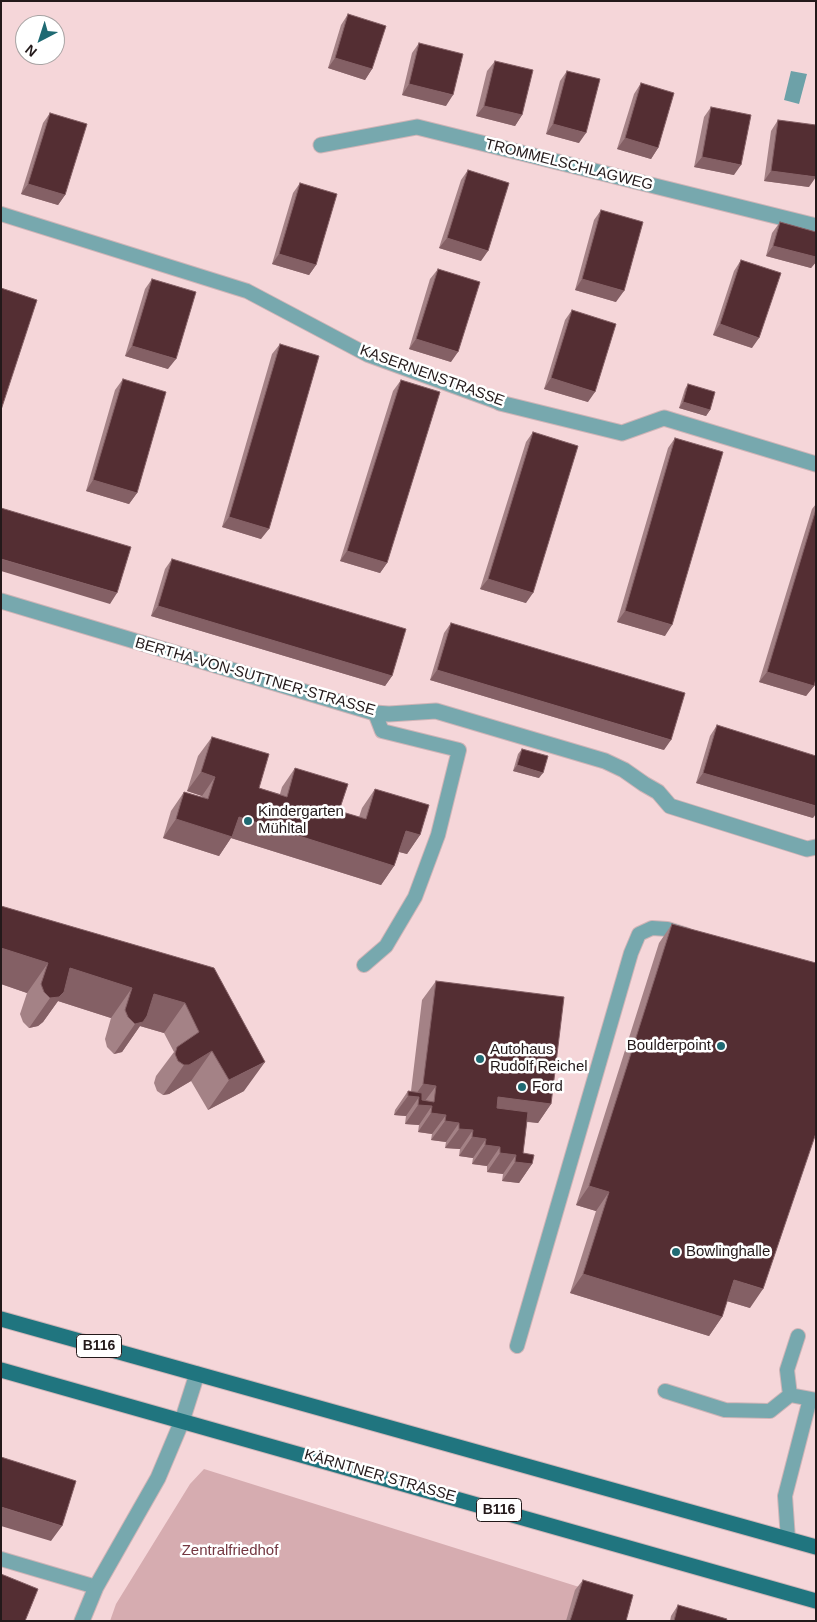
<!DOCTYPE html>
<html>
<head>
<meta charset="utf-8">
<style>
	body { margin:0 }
	#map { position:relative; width:817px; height:1622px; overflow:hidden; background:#f5d6d9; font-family:Arial,sans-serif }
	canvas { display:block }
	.frame { position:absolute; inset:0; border:2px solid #23191a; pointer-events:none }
	.north { position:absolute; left:15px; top:15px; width:50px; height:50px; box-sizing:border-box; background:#fff; border:1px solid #a7a3a3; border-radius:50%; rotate:220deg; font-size:14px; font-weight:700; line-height:20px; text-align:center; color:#23191a }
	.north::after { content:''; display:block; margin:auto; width:18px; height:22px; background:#1f6a73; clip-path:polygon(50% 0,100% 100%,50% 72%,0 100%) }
</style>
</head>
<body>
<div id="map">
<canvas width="817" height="1622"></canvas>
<div class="frame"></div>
<div class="north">N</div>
</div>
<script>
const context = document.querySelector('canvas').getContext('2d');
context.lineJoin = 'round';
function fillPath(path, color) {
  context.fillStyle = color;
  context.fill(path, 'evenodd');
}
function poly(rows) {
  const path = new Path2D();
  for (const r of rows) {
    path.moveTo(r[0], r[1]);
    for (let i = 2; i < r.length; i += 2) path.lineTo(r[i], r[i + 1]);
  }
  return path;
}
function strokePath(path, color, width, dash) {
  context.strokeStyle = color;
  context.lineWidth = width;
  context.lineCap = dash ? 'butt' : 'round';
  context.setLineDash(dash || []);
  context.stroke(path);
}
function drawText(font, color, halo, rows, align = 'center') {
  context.font = font + ' Arial,sans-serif';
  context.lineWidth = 5;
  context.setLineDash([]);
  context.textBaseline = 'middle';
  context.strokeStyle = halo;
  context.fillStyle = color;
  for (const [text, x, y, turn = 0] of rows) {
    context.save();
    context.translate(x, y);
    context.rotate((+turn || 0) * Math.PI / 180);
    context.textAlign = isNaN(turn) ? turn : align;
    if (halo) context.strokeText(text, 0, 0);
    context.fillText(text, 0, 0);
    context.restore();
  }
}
fillPath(poly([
	[204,1469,576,1586,630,1601,624,1621,110,1621,116,1604,190,1484]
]), '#d6acb0');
fillPath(poly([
	[791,71,807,74,799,104,784,100]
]), '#6da1a8');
const service = poly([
	[1,214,247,291,368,355,500,403],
	[364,965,386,946,415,897,438,835,459,750,382,731,375,713],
	[517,1346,631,953,639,934,652,928,667,929,686,935],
	[665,1391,725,1410,770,1411,790,1395,816,1400],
	[790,1395,787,1370,798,1336],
	[788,1539,785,1496,810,1399],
	[1,1559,96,1587]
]);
const minor = poly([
	[321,145,417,127,816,226],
	[500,403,622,433,664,418,816,464],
	[1,601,375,713,389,714,436,711,605,761,624,770,644,784,658,792,670,806,807,849,816,847],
	[82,1621,96,1587,158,1478,182,1421,197,1374]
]);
const primary = poly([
	[1,1319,816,1547],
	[1,1370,816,1601]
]);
strokePath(service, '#cfb4b7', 16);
strokePath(minor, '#cfb4b7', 17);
strokePath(primary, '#cfb4b7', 17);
strokePath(service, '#77a8ae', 14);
strokePath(minor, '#77a8ae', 15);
strokePath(primary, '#20757f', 15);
fillPath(poly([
	[348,14,372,69,365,80,328,68,341,25],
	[419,43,446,106,402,95,412,53],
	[495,61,522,115,515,126,476,116,487,71],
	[567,71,579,143,546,134,560,81],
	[641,83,658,148,651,159,617,149,634,94],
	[711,107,734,175,694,167,704,117],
	[50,113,65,195,58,205,21,194,43,123],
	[778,120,809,187,764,181,771,131],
	[468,170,481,261,439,248,461,180],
	[300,183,316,265,309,275,272,264,293,193],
	[601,210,616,302,575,290,594,220],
	[780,222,816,232,816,262,811,268,766,256,772,233],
	[741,260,752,348,713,335,734,271],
	[438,269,451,362,409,349,430,279],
	[152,279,168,369,125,356,145,289],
	[572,310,588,402,544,389,565,320],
	[280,344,261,539,222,527,272,354],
	[123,379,137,493,129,504,86,491,115,390],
	[401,380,387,563,380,573,340,561,393,391],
	[688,384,710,410,706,416,679,408,685,389],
	[533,432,526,603,480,589,526,442],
	[675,438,665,636,617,622,668,448],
	[816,504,816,679,814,686,806,696,759,682,812,509],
	[172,559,392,676,385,686,151,616,165,569],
	[451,623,664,750,430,680,444,633],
	[717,725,813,818,696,783,710,736],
	[212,737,259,788,280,794,282,787,295,768,339,811,359,817,362,808,375,789,420,835,407,854,399,852,394,866,381,885,231,838,219,856,163,838,171,811,184,792,201,797,202,796,187,791,198,756],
	[522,749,539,778,513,771,518,754],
	[1,906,214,968,244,1091,208,1110,191,1081,169,1094,163,1095,157,1091,154,1083,156,1076,174,1052,164,1033,140,1026,122,1052,114,1054,107,1047,105,1039,111,1018,58,1001,43,1022,38,1026,29,1028,23,1022,20,1014,27,993,1,984],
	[672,924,750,1308,727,1301,722,1317,709,1336,570,1293,596,1211,576,1205,659,943],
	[436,981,551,1104,538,1123,527,1122,523,1153,532,1164,519,1183,502,1181,503,1174,487,1172,487,1166,472,1164,473,1158,459,1156,460,1149,445,1148,446,1142,431,1140,432,1134,418,1132,419,1125,405,1124,406,1116,394,1115,395,1110,408,1091,411,1091,422,1000],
	[583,1580,626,1621,566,1621,575,1590],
	[678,1605,726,1621,670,1621,671,1616]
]), '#a48286');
fillPath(poly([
	[335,58,372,69,365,80,328,68],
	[409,84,453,95,446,106,402,95],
	[484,106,522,115,515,126,476,116],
	[553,124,586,133,579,143,546,134],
	[625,138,658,148,651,159,617,149],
	[702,157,741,165,734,175,694,167],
	[771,171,816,177,809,187,764,181],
	[28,184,65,195,58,205,21,194],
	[447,238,488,251,481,261,439,248],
	[773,246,816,257,816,262,811,268,766,256],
	[279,254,316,265,309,275,272,264],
	[582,279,624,291,616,302,575,290],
	[720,324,759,338,752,348,713,335],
	[416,339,458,352,451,362,409,349],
	[132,346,176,359,168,369,125,356],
	[551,378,595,392,588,402,544,389],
	[683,402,710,410,706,416,679,408],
	[93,480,137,493,129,504,86,491],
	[229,517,269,529,261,539,222,527],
	[347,551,387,563,380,573,340,561],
	[1,559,117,593,110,604,1,571],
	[488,579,533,593,526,603,480,589],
	[158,606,392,676,385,686,151,616],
	[625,611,672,625,665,636,617,622],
	[437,670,671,740,664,750,430,680],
	[767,672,814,686,806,696,759,682],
	[517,765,543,773,539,778,513,771],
	[201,772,215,777,202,796,187,791],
	[703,773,816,806,816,814,813,818,696,783],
	[239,817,394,866,381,885,231,838,219,856,163,838,176,819],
	[406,831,420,835,407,854,392,850],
	[1,948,48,963,27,993,1,984],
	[70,968,132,988,111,1018,58,1001,43,1022,38,1026,29,1028,50,998,49,998],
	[154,994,185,1003,164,1033,140,1026,122,1052,114,1054,135,1024],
	[212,1051,191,1081,169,1094,163,1095,184,1065],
	[265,1062,244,1091,208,1110,229,1080],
	[423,1084,436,1086,422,1105,419,1097,406,1116,394,1115,408,1096,414,1097],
	[498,1097,551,1104,538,1123,485,1116],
	[418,1105,432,1106,419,1125,405,1124],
	[431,1113,446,1115,432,1134,418,1132],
	[445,1121,459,1123,446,1142,431,1140],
	[459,1129,473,1130,460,1149,445,1148],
	[472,1137,486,1139,473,1158,459,1156],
	[485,1145,500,1147,487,1166,472,1164],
	[500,1153,516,1155,503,1174,487,1172],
	[515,1162,532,1164,519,1183,502,1181],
	[589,1186,609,1192,596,1211,576,1205],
	[583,1274,722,1317,709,1336,570,1293],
	[734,1280,763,1289,750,1308,720,1299],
	[1,1507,62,1526,51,1541,1,1526]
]), '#846065');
const building = poly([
	[348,14,386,26,372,69,335,58,348,14],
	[419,43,463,54,453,95,409,84,419,43],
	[495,61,533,70,522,115,484,106,495,61],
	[567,71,600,79,586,133,553,124,567,71],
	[641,83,674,93,658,148,625,138,641,83],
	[711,107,751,115,741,165,702,157,711,107],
	[50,113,87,124,65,195,28,184,50,113],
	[778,120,816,125,816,177,771,171,778,120],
	[468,170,509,183,488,251,447,238,468,170],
	[300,183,337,194,316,265,279,254,300,183],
	[601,210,643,222,624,291,582,279,601,210],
	[780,222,816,232,816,257,773,246,780,222],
	[741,260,781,273,759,338,720,324,741,260],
	[438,269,480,282,458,352,416,339,438,269],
	[152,279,196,292,176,359,132,346,152,279],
	[1,288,37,300,1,410,1,288],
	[572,310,616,324,595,392,551,378,572,310],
	[280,344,319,356,269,529,229,517,280,344],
	[123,379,166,392,137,493,93,480,123,379],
	[401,380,440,392,387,563,347,551,401,380],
	[688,384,715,392,710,410,683,402,688,384],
	[533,432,578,446,533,593,488,579,533,432],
	[675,438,723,452,672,625,625,611,675,438],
	[1,508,131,547,117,593,1,559,1,508],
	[816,509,816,679,814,686,767,672,816,509],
	[172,559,406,629,392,676,158,606,172,559],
	[451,623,685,693,671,740,437,670,451,623],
	[717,725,816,756,816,806,703,773,717,725],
	[212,737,269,754,259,788,287,797,295,768,348,784,339,811,366,819,375,789,429,805,420,835,406,831,394,866,239,817,232,837,176,819,184,792,208,799,215,777,201,772,212,737],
	[522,749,548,756,543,773,517,765,522,749],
	[1,906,214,968,265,1062,229,1080,212,1051,189,1065,184,1065,178,1061,175,1054,177,1047,199,1032,185,1003,154,994,147,1016,143,1022,135,1024,128,1017,125,1010,132,988,70,968,64,992,59,997,50,998,44,992,41,984,48,963,1,948,1,906],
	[672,924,816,963,816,1133,763,1289,734,1280,722,1317,583,1274,609,1192,589,1186,672,924],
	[436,981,564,997,551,1104,498,1097,497,1108,528,1112,523,1153,534,1155,532,1164,515,1162,516,1155,500,1153,500,1147,485,1145,486,1139,472,1137,473,1130,459,1129,459,1123,445,1121,446,1115,431,1113,432,1106,418,1105,419,1097,408,1096,408,1091,422,1093,422,1100,434,1102,436,1086,423,1084,436,981],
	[1,1457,76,1481,62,1526,1,1507,1,1457],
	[1,1574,38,1589,25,1621,1,1621,1,1574],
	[583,1580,633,1595,626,1621,570,1621,583,1580],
	[678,1605,727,1619,726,1621,674,1621,678,1605]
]);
fillPath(building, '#542e33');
strokePath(building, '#846065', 1);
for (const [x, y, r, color] of [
	[248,821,5,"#1f6a73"],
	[721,1046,5,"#1f6a73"],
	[480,1059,5,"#1f6a73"],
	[522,1087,5,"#1f6a73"],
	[676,1252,5,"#1f6a73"]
]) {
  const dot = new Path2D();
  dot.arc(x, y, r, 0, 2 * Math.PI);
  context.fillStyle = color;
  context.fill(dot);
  strokePath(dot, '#fff', 2);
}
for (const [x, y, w] of [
	[99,1346,45],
	[499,1510,45]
]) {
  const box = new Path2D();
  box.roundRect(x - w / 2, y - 11.5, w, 23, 4);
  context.fillStyle = '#fff';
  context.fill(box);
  strokePath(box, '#23191a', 1);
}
drawText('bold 14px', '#23191a', null, [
	["B116",99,1346],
	["B116",499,1510]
]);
drawText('15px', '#23191a', '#fff', [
	["TROMMELSCHLAGWEG",569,165,14],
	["KASERNENSTRASSE",432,376,20],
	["BERTHA-VON-SUTTNER-STRASSE",255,677,16],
	["KÄRNTNER STRASSE",380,1476,16]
]);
drawText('15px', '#23191a', '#fff', [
	["Kindergarten",258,812],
	["Mühltal",258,829],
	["Boulderpoint",711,1046,"right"],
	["Autohaus",490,1050],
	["Rudolf Reichel",490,1067],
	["Ford",532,1087],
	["Bowlinghalle",686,1252]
], 'left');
drawText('15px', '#743741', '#fff', [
	["Zentralfriedhof",230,1551]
]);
</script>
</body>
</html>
